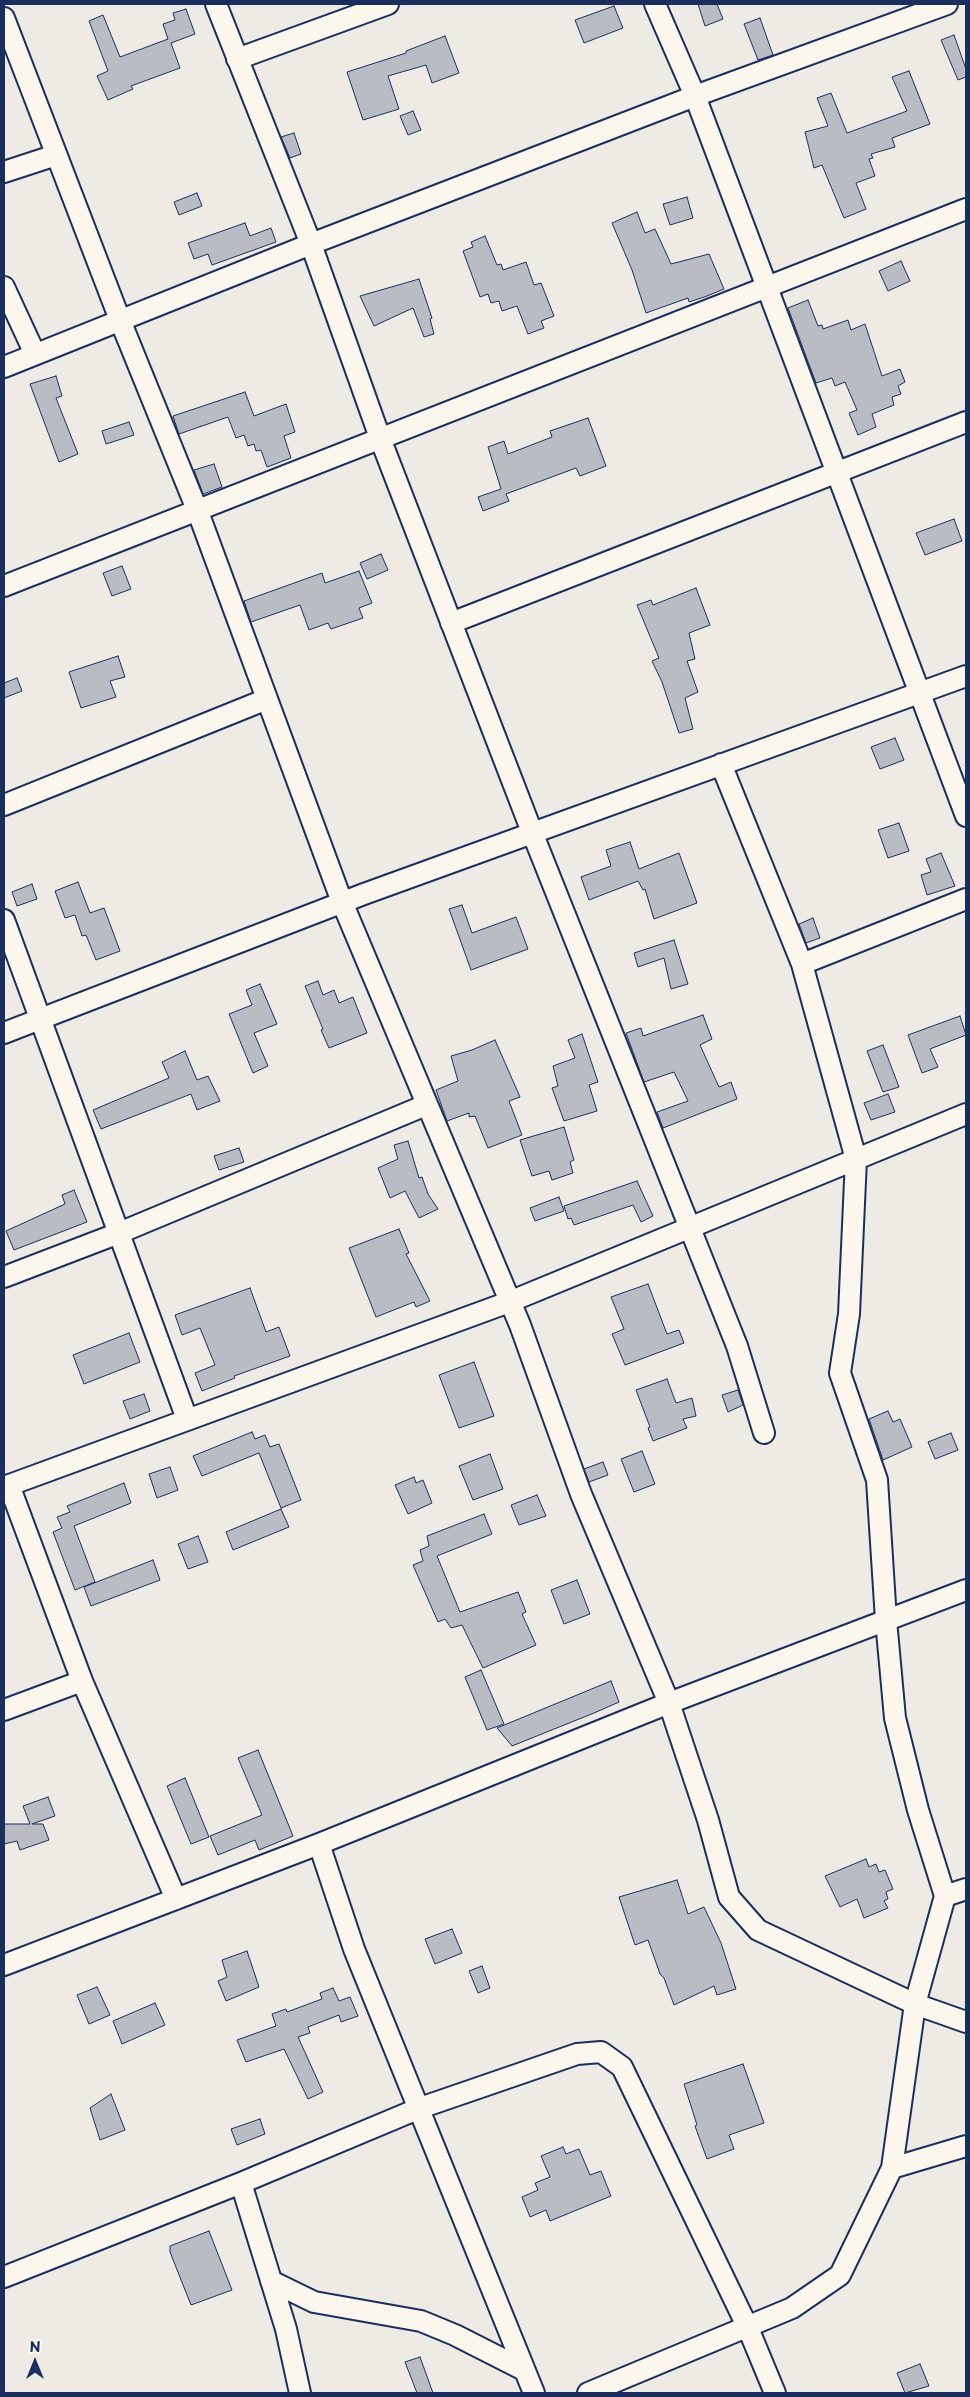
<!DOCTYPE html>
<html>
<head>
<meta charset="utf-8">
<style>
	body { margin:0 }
	#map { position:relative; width:970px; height:2397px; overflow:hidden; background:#eeebe4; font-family:"Playpen Sans",sans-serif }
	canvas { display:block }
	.frame { position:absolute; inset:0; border:5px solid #1b2f5e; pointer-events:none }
	.north { position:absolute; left:10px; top:2337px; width:50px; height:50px; -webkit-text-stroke:4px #fbf7ec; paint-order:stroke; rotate:0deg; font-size:14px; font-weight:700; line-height:20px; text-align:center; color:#1b2f5e }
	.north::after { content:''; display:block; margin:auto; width:18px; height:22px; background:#1b2f5e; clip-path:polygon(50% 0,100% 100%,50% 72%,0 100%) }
</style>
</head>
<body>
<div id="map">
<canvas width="970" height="2397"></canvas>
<div class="frame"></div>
<div class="north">N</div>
</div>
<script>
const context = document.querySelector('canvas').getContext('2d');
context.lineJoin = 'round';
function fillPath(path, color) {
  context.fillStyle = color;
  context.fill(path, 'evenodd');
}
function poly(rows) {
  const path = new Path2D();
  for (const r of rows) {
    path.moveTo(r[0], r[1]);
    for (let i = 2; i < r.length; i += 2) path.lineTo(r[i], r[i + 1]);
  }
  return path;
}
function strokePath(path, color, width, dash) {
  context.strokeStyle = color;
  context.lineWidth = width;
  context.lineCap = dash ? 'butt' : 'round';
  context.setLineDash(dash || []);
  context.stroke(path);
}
const building = poly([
	[698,4,717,4,723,19,705,26,698,4],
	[614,6,623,28,584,43,575,20,614,6],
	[186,9,195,34,171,43,180,68,131,86,133,89,108,100,97,76,108,71,89,21,103,15,120,57,168,39,163,24,175,20,173,13,186,9],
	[760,18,773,55,758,60,744,24,760,18],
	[954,35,966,69,966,77,958,80,941,40,954,35],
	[445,36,459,73,432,83,426,65,388,76,399,109,363,120,347,72,406,53,406,51,445,36],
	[909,71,930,124,892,138,895,147,871,154,873,158,869,159,875,176,856,183,866,209,844,218,822,165,814,168,805,132,828,126,817,98,831,93,847,133,907,111,892,77,909,71],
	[413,111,421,130,408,135,400,116,413,111],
	[294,133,301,154,290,158,281,137,294,133],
	[197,193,202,206,179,215,174,202,197,193],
	[687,197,693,218,670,225,663,204,687,197],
	[637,212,645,233,655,229,671,264,709,254,724,289,707,296,689,302,688,298,646,313,632,270,612,223,637,212],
	[245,223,250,236,271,228,276,242,212,265,208,254,194,259,188,243,245,223],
	[485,236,497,265,501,264,503,270,526,262,534,285,541,283,554,316,541,321,544,328,528,334,517,306,502,311,499,301,491,303,488,294,480,297,463,251,473,247,471,242,485,236],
	[901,261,910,281,888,291,879,271,901,261],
	[419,279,432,318,430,319,434,334,424,337,413,308,374,326,360,296,419,279],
	[808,300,818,326,822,325,823,329,848,320,851,330,865,324,882,376,900,369,905,382,898,386,901,394,892,397,894,405,872,414,876,427,858,435,849,413,857,410,845,382,835,386,832,378,816,383,788,308,808,300],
	[56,376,62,396,56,398,78,454,59,462,30,384,56,376],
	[245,392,254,416,286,404,295,432,284,436,291,458,267,467,261,450,256,451,254,444,248,446,244,435,236,438,228,417,179,434,173,416,245,392],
	[588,418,606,466,580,476,576,468,506,494,509,501,483,511,478,497,501,489,488,447,504,441,508,454,552,437,550,431,588,418],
	[129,422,134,435,106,444,102,431,129,422],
	[214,464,222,487,203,494,194,470,214,464],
	[954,519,962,541,925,555,916,533,954,519],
	[381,554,388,570,367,579,360,563,381,554],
	[122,566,131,589,112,596,103,573,122,566],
	[359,571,372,603,359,608,363,618,331,629,328,623,309,630,300,605,251,622,244,601,322,573,325,583,359,571],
	[696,588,710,625,689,633,695,659,687,661,698,692,685,698,693,729,679,733,662,682,652,661,659,658,637,605,651,600,653,605,696,588],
	[118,656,125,677,110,681,116,697,81,708,69,672,118,656],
	[17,678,22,691,4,698,4,683,17,678],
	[895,738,904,760,880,769,871,747,895,738],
	[899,823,909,851,888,858,878,830,899,823],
	[630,842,639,869,679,853,697,903,654,919,645,889,643,890,638,881,589,900,581,877,611,866,606,850,630,842],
	[941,853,955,886,927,895,921,875,931,872,926,859,941,853],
	[78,882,90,913,104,908,120,951,96,960,86,935,82,936,75,915,65,918,55,891,78,882],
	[32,884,37,899,17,906,12,892,32,884],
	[462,905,472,933,516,917,528,949,471,970,449,909,462,905],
	[813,918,820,938,806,943,799,924,813,918],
	[674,940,688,984,671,989,664,958,638,967,634,953,674,940],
	[318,981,323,995,334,990,339,1003,353,997,367,1033,329,1048,321,1030,323,1029,305,986,318,981],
	[260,984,277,1024,254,1033,268,1066,253,1073,229,1014,252,1005,246,990,260,984],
	[703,1015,712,1039,700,1045,719,1087,731,1082,737,1099,663,1128,657,1112,688,1101,674,1072,644,1082,626,1033,641,1028,643,1036,703,1015],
	[960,1016,966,1035,930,1049,938,1067,922,1073,908,1035,960,1016],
	[582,1034,598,1082,589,1085,597,1111,564,1121,552,1088,558,1086,553,1066,575,1058,568,1040,582,1034],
	[495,1040,520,1097,509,1101,522,1135,488,1148,475,1116,469,1117,469,1113,447,1121,436,1090,458,1081,451,1056,472,1050,495,1040],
	[883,1045,899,1087,883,1092,867,1051,883,1045],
	[185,1051,197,1080,208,1076,220,1101,197,1110,191,1094,101,1129,93,1110,169,1078,162,1062,185,1051],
	[888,1094,895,1112,871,1120,864,1103,888,1094],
	[564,1127,574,1160,570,1162,573,1173,552,1180,549,1171,532,1176,520,1140,564,1127],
	[408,1141,419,1178,422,1177,428,1194,438,1209,419,1218,405,1191,390,1198,378,1168,398,1159,394,1145,408,1141],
	[239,1148,244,1162,219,1170,214,1156,239,1148],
	[637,1181,653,1216,641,1222,633,1205,574,1225,571,1218,568,1219,564,1206,637,1181],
	[74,1190,87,1222,14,1250,6,1231,65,1204,62,1195,74,1190],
	[559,1197,564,1211,535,1221,530,1208,559,1197],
	[399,1229,409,1253,406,1254,430,1301,416,1307,414,1302,376,1317,349,1248,399,1229],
	[648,1284,667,1334,679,1330,684,1343,625,1365,612,1334,624,1329,611,1297,648,1284],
	[250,1288,266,1332,279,1327,290,1356,234,1376,235,1378,202,1391,195,1373,215,1365,200,1328,182,1335,175,1315,250,1288],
	[129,1333,140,1362,84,1384,73,1355,129,1333],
	[474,1362,494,1416,459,1428,439,1375,474,1362],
	[667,1379,676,1403,692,1398,696,1416,683,1419,687,1428,653,1441,648,1428,650,1427,636,1390,667,1379],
	[738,1390,743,1405,728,1412,722,1395,738,1390],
	[144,1394,150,1411,130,1419,123,1401,144,1394],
	[888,1411,893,1422,900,1419,912,1447,883,1460,869,1419,888,1411],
	[252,1432,255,1439,265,1435,270,1447,279,1444,301,1500,281,1508,259,1453,202,1476,193,1456,252,1432],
	[951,1433,958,1450,935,1459,928,1442,951,1433],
	[642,1451,655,1484,634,1492,621,1459,642,1451],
	[490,1454,503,1489,473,1500,459,1466,490,1454],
	[603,1462,608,1475,589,1482,584,1469,603,1462],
	[170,1467,178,1490,157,1498,149,1474,170,1467],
	[414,1477,416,1483,423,1480,432,1503,408,1514,395,1485,414,1477],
	[124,1483,131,1503,74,1526,95,1582,75,1590,53,1532,62,1528,57,1517,70,1512,67,1506,124,1483],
	[537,1495,546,1516,519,1525,511,1505,537,1495],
	[281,1509,289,1527,233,1550,226,1532,281,1509],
	[484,1514,492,1534,437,1556,460,1612,518,1592,526,1612,522,1614,536,1645,483,1668,462,1625,451,1628,445,1619,438,1622,413,1565,423,1561,420,1550,429,1546,427,1536,484,1514],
	[198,1536,208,1562,188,1569,178,1544,198,1536],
	[153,1560,160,1580,91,1606,84,1587,153,1560],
	[577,1580,590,1614,564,1624,551,1590,577,1580],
	[481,1670,504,1724,487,1730,465,1677,481,1670],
	[611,1681,619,1702,594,1713,512,1746,497,1728,611,1681],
	[258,1750,293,1836,259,1850,255,1840,218,1855,210,1836,262,1815,238,1758,258,1750],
	[185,1778,209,1837,191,1844,167,1786,185,1778],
	[48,1797,55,1816,32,1824,43,1824,49,1840,20,1850,17,1841,4,1844,4,1824,30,1824,23,1806,48,1797],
	[866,1859,869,1867,876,1864,879,1872,885,1870,893,1889,886,1892,888,1899,884,1901,888,1908,864,1918,857,1899,840,1907,825,1876,866,1859],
	[677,1880,688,1914,704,1907,721,1943,736,1989,717,1995,714,1986,674,2005,664,1978,660,1974,648,1940,635,1945,619,1897,677,1880],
	[452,1929,462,1953,435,1964,425,1939,452,1929],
	[247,1951,259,1987,226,2001,218,1981,227,1977,222,1960,247,1951],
	[482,1966,490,1988,478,1993,469,1971,482,1966],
	[97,1987,110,2015,89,2024,77,1995,97,1987],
	[333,1988,339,2001,350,1997,358,2016,341,2022,339,2015,308,2027,310,2033,298,2037,323,2092,308,2099,284,2049,246,2062,237,2040,276,2026,272,2014,286,2009,287,2012,322,1999,320,1993,333,1988],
	[155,2003,165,2025,122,2044,113,2021,155,2003],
	[743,2064,764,2123,729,2135,734,2149,707,2159,695,2126,697,2125,684,2084,743,2064],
	[111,2094,125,2130,100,2140,90,2108,111,2094],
	[260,2119,265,2134,237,2145,231,2129,260,2119],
	[563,2147,566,2154,579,2149,590,2175,601,2171,611,2196,550,2221,546,2210,530,2217,522,2197,538,2190,535,2183,550,2177,541,2156,563,2147],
	[209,2231,232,2290,191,2305,170,2252,170,2246,209,2231],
	[420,2357,433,2393,417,2393,405,2362,420,2357],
	[920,2364,929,2386,905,2393,897,2373,920,2364]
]);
fillPath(building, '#b9bcc3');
strokePath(building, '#1b2f5e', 1);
const street = poly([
	[216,4,311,244,380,438,532,832,737,1346,764,1433],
	[655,4,695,96,966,816],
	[4,18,120,320,198,512,342,902,520,1325,581,1494,669,1703,708,1820,729,1897,758,1930,915,2004,966,2022],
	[237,59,388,4],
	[4,172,56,155],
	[4,287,35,354],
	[4,367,311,244,695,96,947,4],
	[4,586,966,209],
	[451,623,966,422],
	[4,805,267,699],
	[4,920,187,1419],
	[802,964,966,899],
	[4,1033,364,894,966,676],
	[4,1277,119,1233,426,1105],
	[9,1485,82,1681,176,1899],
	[4,1487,509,1302,966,1114],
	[4,1710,82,1681],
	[319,1844,354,1949,534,2393],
	[945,1896,966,1889],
	[4,1965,319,1844,669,1703,966,1590],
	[892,2168,966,2146],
	[241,2183,286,2329,300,2393],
	[4,2277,241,2183,420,2108,577,2054,601,2052,622,2067,748,2328,775,2393],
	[271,2281,314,2302,421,2321,455,2335,524,2370],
	[588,2393,792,2308,840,2275,892,2168,915,2004,945,1896,918,1810,895,1718,886,1620,877,1480,840,1373,849,1314,856,1159,802,964,721,764]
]);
strokePath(street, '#1b2f5e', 24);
strokePath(street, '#fbf7ec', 20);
</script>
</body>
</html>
